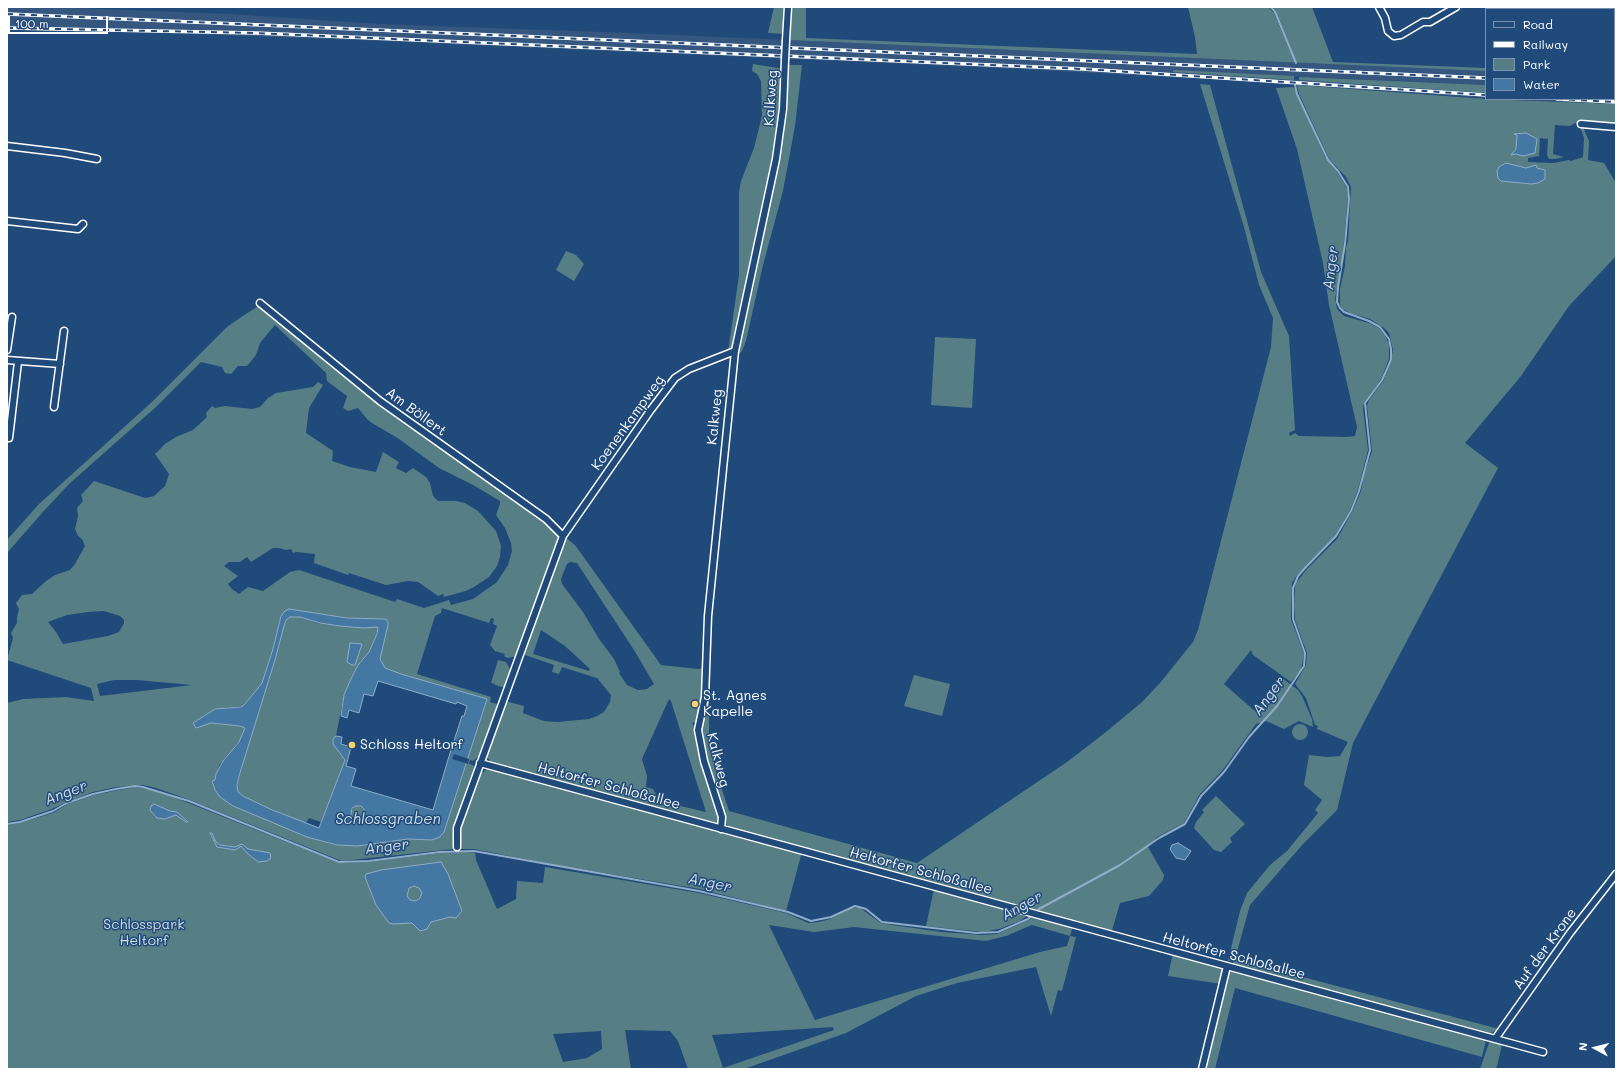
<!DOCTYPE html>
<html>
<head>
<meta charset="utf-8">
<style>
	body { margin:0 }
	#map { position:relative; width:1623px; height:1076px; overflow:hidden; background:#1f4a7a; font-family:Mali,sans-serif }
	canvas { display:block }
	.frame { position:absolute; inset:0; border:8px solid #fff; pointer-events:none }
	.legend { position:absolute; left:1485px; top:8px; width:130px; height:92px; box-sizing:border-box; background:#1f4a7a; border:1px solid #7992af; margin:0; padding:5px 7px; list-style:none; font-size:12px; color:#fff }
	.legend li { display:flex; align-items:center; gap:8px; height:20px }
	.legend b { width:20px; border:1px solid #7992af }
	.north { position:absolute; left:1575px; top:1028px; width:40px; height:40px; -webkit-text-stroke:3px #1f4a7a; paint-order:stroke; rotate:277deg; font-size:11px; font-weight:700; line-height:16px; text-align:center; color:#fff }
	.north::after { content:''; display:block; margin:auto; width:14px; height:18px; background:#fff; clip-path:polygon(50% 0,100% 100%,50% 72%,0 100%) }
	.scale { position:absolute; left:8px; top:16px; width:100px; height:18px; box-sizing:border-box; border:2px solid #fff; border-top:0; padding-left:5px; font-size:12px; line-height:14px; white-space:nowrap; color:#fff; -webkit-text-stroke:3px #1f4a7a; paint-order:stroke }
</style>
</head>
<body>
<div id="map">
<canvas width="1623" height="1076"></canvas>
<div class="frame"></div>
<ul class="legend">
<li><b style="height:5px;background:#1f4a7a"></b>Road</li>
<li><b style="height:5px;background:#fff"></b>Railway</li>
<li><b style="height:11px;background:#567e85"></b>Park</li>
<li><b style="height:11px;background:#4477a1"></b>Water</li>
</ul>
<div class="north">N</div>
<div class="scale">100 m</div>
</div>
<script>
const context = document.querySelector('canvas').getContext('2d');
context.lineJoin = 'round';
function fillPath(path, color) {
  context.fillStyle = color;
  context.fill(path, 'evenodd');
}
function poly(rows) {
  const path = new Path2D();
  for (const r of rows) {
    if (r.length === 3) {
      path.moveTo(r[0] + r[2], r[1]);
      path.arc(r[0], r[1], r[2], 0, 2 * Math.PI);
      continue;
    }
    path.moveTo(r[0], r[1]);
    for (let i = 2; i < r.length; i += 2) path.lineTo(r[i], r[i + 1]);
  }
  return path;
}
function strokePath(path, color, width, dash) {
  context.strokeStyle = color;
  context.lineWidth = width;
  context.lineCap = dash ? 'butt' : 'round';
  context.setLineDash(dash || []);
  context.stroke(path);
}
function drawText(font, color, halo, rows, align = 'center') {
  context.font = font + ' Mali,sans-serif';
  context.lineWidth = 3;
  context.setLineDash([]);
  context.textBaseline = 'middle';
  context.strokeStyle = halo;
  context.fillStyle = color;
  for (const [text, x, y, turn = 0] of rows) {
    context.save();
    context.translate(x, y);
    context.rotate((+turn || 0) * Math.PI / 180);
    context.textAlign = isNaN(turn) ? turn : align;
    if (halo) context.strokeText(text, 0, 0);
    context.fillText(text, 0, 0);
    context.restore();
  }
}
fillPath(poly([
	[7,7,51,7,230,14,381,24,630,33,1486,71,1486,85,1173,71,1486,93,1486,98,1206,79,998,68,379,41,168,33,7,30],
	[1502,99,1600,99,1616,100,1616,104]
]), '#35567e');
fillPath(poly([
	[774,7,786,7,785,34,768,33],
	[790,7,806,7,806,38,1197,54,1195,37,1188,7,1269,7,1274,13,1290,51,1292,51,1273,7,1312,7,1333,62,1486,68,1486,71,788,40],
	[753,64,784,69,779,132,734,344,728,352,739,275,739,192,741,181,754,148,762,116,761,81,757,74,752,71],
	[787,65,802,65,795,126,783,191,763,265,746,341,742,351,739,354,737,352,777,161],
	[1173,70,1294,76,1294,80,1173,72],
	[1299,77,1486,85,1486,93,1299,80],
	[1200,84,1210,85,1261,272,1289,336,1295,430,1289,433,1290,436,1295,433,1299,436,1346,437,1355,436,1357,427,1329,305,1323,263,1297,149,1276,88,1293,87,1295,89,1325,157,1337,172,1347,188,1348,196,1342,265,1335,298,1337,309,1344,316,1369,323,1379,328,1384,333,1389,344,1389,359,1381,379,1364,403,1363,408,1368,450,1358,490,1350,510,1335,536,1298,574,1292,583,1291,619,1304,654,1301,670,1291,682,1253,655,1251,650,1224,684,1256,712,1282,678,1298,690,1302,696,1312,719,1313,727,1299,721,1284,729,1266,721,1256,724,1222,771,1200,794,1184,823,1157,837,1148,847,1164,875,1163,880,1149,896,1120,903,1111,934,731,829,723,820,705,760,700,733,707,693,709,701,709,735,711,748,715,768,729,811,917,863,1067,762,1106,732,1142,702,1160,683,1193,642,1198,630,1271,347,1273,318,1259,285,1244,227],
	[1297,85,1486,99,1616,104,1616,125,1575,123,1570,126,1555,125,1553,154,1564,157,1555,159,1549,159,1547,155,1548,139,1540,138,1539,156,1528,158,1528,162,1554,163,1569,160,1571,161,1583,157,1584,138,1580,126,1583,127,1589,141,1588,160,1604,163,1616,183,1616,256,1569,306,1521,376,1465,443,1498,468,1353,743,1337,810,1303,844,1250,905,1235,959,1499,1029,1489,1034,1484,1034,1235,966,1233,963,1234,960,1228,961,1240,911,1247,893,1270,865,1287,851,1318,813,1315,810,1322,800,1304,785,1309,755,1327,757,1340,756,1348,742,1317,729,1318,726,1315,725,1306,698,1295,684,1306,665,1307,653,1295,620,1294,605,1295,588,1296,583,1307,569,1337,539,1352,512,1361,491,1364,475,1372,451,1367,406,1369,400,1383,381,1388,370,1393,350,1389,333,1384,328,1370,319,1350,313,1342,309,1340,304,1340,289,1345,266,1346,248,1348,241,1351,187,1346,177,1329,159,1299,94],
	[566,251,576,255,584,264,574,281,556,270],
	[258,306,263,306,365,391,546,521,556,530,559,537,517,656,508,658,504,656,505,654,495,651,490,645,497,626,493,624,494,619,491,618,489,623,442,608,441,613,435,616,417,674,491,697,490,702,500,705,482,754,473,761,470,760,469,764,473,765,476,770,454,849,342,861,334,858,190,800,156,788,143,785,116,787,93,792,67,802,52,809,20,820,7,822,7,703,23,699,66,697,94,701,91,688,7,660,13,638,11,633,17,623,17,617,19,609,16,603,22,595,32,594,46,581,55,575,70,570,75,564,85,546,82,539,78,536,75,529,78,516,77,508,83,501,81,495,94,481,145,498,154,496,165,486,169,474,155,454,165,444,176,437,193,430,207,417,206,413,212,406,215,408,225,406,252,409,260,407,268,398,276,393,313,387,318,382,323,385,309,408,306,433,333,451,332,461,350,467,376,472,383,452,399,462,396,468,406,473,413,468,426,477,430,483,433,496,438,501,456,501,465,503,478,511,496,531,501,546,500,557,497,566,489,577,474,587,466,591,444,597,443,594,438,596,418,582,408,581,386,585,349,573,348,575,314,563,315,554,296,552,293,553,291,549,286,550,279,548,273,548,251,562,247,557,240,562,229,562,224,566,238,576,228,584,232,589,239,594,248,587,263,591,290,572,299,570,395,602,397,599,424,608,449,600,451,605,473,599,497,582,508,565,512,551,511,543,505,528,496,515,500,504,500,501,473,485,439,468,399,439,372,423,367,419,358,408,348,411,343,408,347,396,327,381,326,373,275,325,260,343,256,355,247,366,238,366,231,374,225,373,222,367,201,362,156,407,69,484,42,513,7,553,7,540,39,504,153,401,228,326],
	[288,610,347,618,386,619,388,622,388,625,380,659,381,663,385,668,401,674,487,699,442,836,432,840,408,839,357,846,337,845,307,837,233,806,220,797,215,790,212,781,215,780,216,774,220,764,241,739,245,728,240,726,210,723,196,728,203,716,215,709,243,706,262,683,273,649,281,616],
	[104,611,120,616,124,620,124,623,119,632,108,636,63,644,56,632,48,622,67,615,88,612],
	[114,680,137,680,192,685,100,696,97,684],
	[935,337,976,339,972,408,931,405],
	[565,537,575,545,661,665,698,669,705,668,705,697,698,722,692,723,697,732,720,817,718,824,715,825,490,764,489,759,485,757,505,701,524,706,523,713,544,721,558,722,589,719,597,716,604,712,610,702,611,695,597,678,562,667,559,674,552,672,554,665,522,654],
	[570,562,577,563,634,650,654,684,647,689,638,690,627,685,619,673,620,672,614,659,599,639,583,612,562,584,561,579,567,564],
	[541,630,565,646,590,669,589,671,533,654],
	[669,699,671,701,706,812,663,802,659,800,653,789,646,787,647,776,642,759],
	[290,617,300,617,317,623,340,626,377,627,378,629,375,638,369,652,358,665,350,681,344,695,336,736,332,742,345,760,321,822,309,818,306,823,270,809,243,796,238,792,237,788,239,776,275,660,284,626,286,620],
	[362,644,355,664,349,664,349,663],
	[498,660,506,662,511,671,506,688,495,685,495,684,491,683],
	[914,675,950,684,942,716,904,706],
	[1300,732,8],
	[487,768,802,852,786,911,700,889,555,865,474,849,459,849,457,833,480,772,484,772],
	[135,787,156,790,339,863,369,862,441,853,465,852,475,853,476,860,497,909,516,899,517,881,543,883,545,867,699,893,786,913,808,923,819,922,830,919,852,908,860,908,881,923,892,925,942,932,982,935,997,934,1029,920,1033,916,1073,926,1070,936,1076,937,1062,991,1058,990,1051,1016,1036,967,957,983,916,996,846,1033,744,1069,688,1069,678,1041,670,1031,625,1030,631,1069,7,1069,7,825,20,823,53,813,68,804,94,795],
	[769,925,814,932,854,927,986,941,1006,936,1032,925,1070,936,1067,946,1040,952,815,1020],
	[833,1027,834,1030,723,1068,712,1035],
	[601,1031,602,1049,587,1058,563,1062,553,1034],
	[1216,796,1245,824,1230,838,1232,842,1221,852,1214,850,1194,828,1196,822,1204,812,1202,810],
	[358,813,7],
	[934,889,1029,914,1020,921,999,929,983,932,926,926],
	[1173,953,1221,966,1223,969,1222,984,1168,976],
	[1232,971,1484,1037,1486,1040,1482,1057,1235,988,1215,1069,1203,1069,1226,976],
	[1490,1040,1502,1045,1497,1066,1496,1069,1480,1069]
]), '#567e85');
const water = poly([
	[1526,133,1537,139,1535,153,1523,156,1516,154,1511,155,1516,149,1517,135,1514,134,1526,133],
	[1506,163,1526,168,1536,165,1537,168,1545,170,1545,179,1538,183,1531,184,1501,181,1498,178,1497,171,1499,167,1506,163],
	[289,609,347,618,386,619,388,622,388,625,380,659,385,668,401,674,487,699,444,832,440,837,432,840,408,839,357,846,337,845,307,837,233,806,220,797,215,790,212,781,215,780,216,774,223,761,239,742,245,728,240,726,211,723,196,728,193,723,215,709,241,707,245,704,262,683,273,649,281,616,285,611,289,609],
	[290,617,300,617,320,623,340,626,363,628,378,627,377,634,369,652,358,665,350,681,344,695,341,716,347,718,349,710,359,713,364,694,373,696,378,681,456,704,457,702,467,706,464,716,462,716,450,753,433,810,351,786,356,769,346,766,351,747,341,744,342,737,336,736,333,739,333,744,345,760,319,828,270,809,243,796,238,792,237,785,239,776,275,660,284,626,286,620,290,617],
	[356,806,361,806,364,809,365,814,361,820,354,819,351,815,352,808,356,806],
	[350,643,362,644,355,665,352,665,347,662,350,643],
	[154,804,170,811,177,812,188,822,186,822,176,815,165,819,157,818,150,810,151,806,154,804],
	[210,833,212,833,216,842,220,845,235,847,242,844,248,849,270,853,271,858,267,861,258,862,247,853,241,846,235,850,217,847,210,833],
	[1178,843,1191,851,1185,860,1176,858,1170,849,1172,845,1178,843],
	[441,862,448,874,462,911,456,918,450,917,431,922,427,929,420,931,412,923,393,924,389,923,376,905,365,877,366,874,381,870,441,862],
	[414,886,419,888,422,893,420,898,416,901,410,900,407,896,409,888,414,886]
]);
fillPath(water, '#4477a1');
strokePath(water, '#8fadc7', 1);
fillPath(poly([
	[454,754,469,759,468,764,452,759]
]), '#1f4a7a');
strokePath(poly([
	[1271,7,1275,12,1296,63],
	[7,824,20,822,53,811,67,803,93,794,116,789,135,786,143,787,189,801,339,862,369,861,440,852,474,851,699,891,788,912,811,921,831,917,855,906,866,909,882,922,976,933,998,932,1028,919,1039,909,1120,865,1159,838,1185,824,1201,796,1224,772,1249,737,1277,706,1304,666,1305,653,1293,619,1293,588,1298,576,1305,568,1336,536,1351,511,1359,491,1370,450,1365,403,1382,380,1387,369,1391,359,1391,349,1389,339,1380,327,1369,321,1344,312,1340,308,1337,302,1338,287,1345,244,1349,199,1348,187,1338,171,1328,160,1297,94,1295,85]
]), '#8fadc7', 2);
const street = poly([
	[1379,7,1385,18,1388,31,1394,36,1401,35,1423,22,1430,22,1456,7],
	[1533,7,1534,9],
	[1614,24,1616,23],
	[786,40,788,7],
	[1581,124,1616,127],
	[7,146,65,153,97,159],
	[7,221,78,229,83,224],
	[260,303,380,401,546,519,563,536],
	[7,350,12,317],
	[7,360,60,364],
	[54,407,64,331],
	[7,438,9,438,18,362],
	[480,763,1543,1052],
	[721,829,722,817,704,761,698,730,705,697,708,616,735,351,776,159,783,109,785,60],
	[457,847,457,828,563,536,650,411,675,378,689,369,735,351],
	[1495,1039,1570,933,1616,874],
	[1202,1069,1227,966]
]);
strokePath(street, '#fff', 9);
strokePath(street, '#1f4a7a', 6);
const rail = poly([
	[7,14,1486,78],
	[7,28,256,33,1083,69,1486,95],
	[1614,83,1616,83],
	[1557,99,1616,102]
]);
strokePath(rail, '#fff', 3.5);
strokePath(rail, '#1f4a7a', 2, [6]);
const streetBridge = poly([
	[785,60,786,40]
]);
strokePath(streetBridge, '#fff', 9, []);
strokePath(streetBridge, '#1f4a7a', 6);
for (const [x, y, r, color] of [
	[695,704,4,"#ffd166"],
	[352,745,4,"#ffd166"]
]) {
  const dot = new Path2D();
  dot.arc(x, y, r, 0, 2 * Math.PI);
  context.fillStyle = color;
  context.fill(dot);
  strokePath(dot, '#1f4a7a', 1.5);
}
drawText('14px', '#fff', '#1f4a7a', [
	["Kalkweg",771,98,-86],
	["Am Böllert",416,412,36],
	["Kalkweg",715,417,-84],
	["Koenenkampweg",628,423,-54],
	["Kalkweg",718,760,76],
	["Heltorfer Schloßallee",609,786,15],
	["Heltorfer Schloßallee",921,871,15],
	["Auf der Krone",1545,949,-54],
	["Heltorfer Schloßallee",1234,956,15]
]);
drawText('14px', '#fff', '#1f4a7a', [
	["St. Agnes",703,696],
	["Kapelle",703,712],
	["Schloss Heltorf",360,745]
], 'left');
drawText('14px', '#d5dfe0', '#1f4a7a', [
	["Schlosspark",144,925],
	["Heltorf",144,941]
]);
drawText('italic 15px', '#d0dde8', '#1f4a7a', [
	["Anger",1331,268,-83],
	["Anger",1269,696,-53],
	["Anger",66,793,-21],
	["Schlossgraben",388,819],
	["Anger",387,847,-7],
	["Anger",710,883,12],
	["Anger",1022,906,-29]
]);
</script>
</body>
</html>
